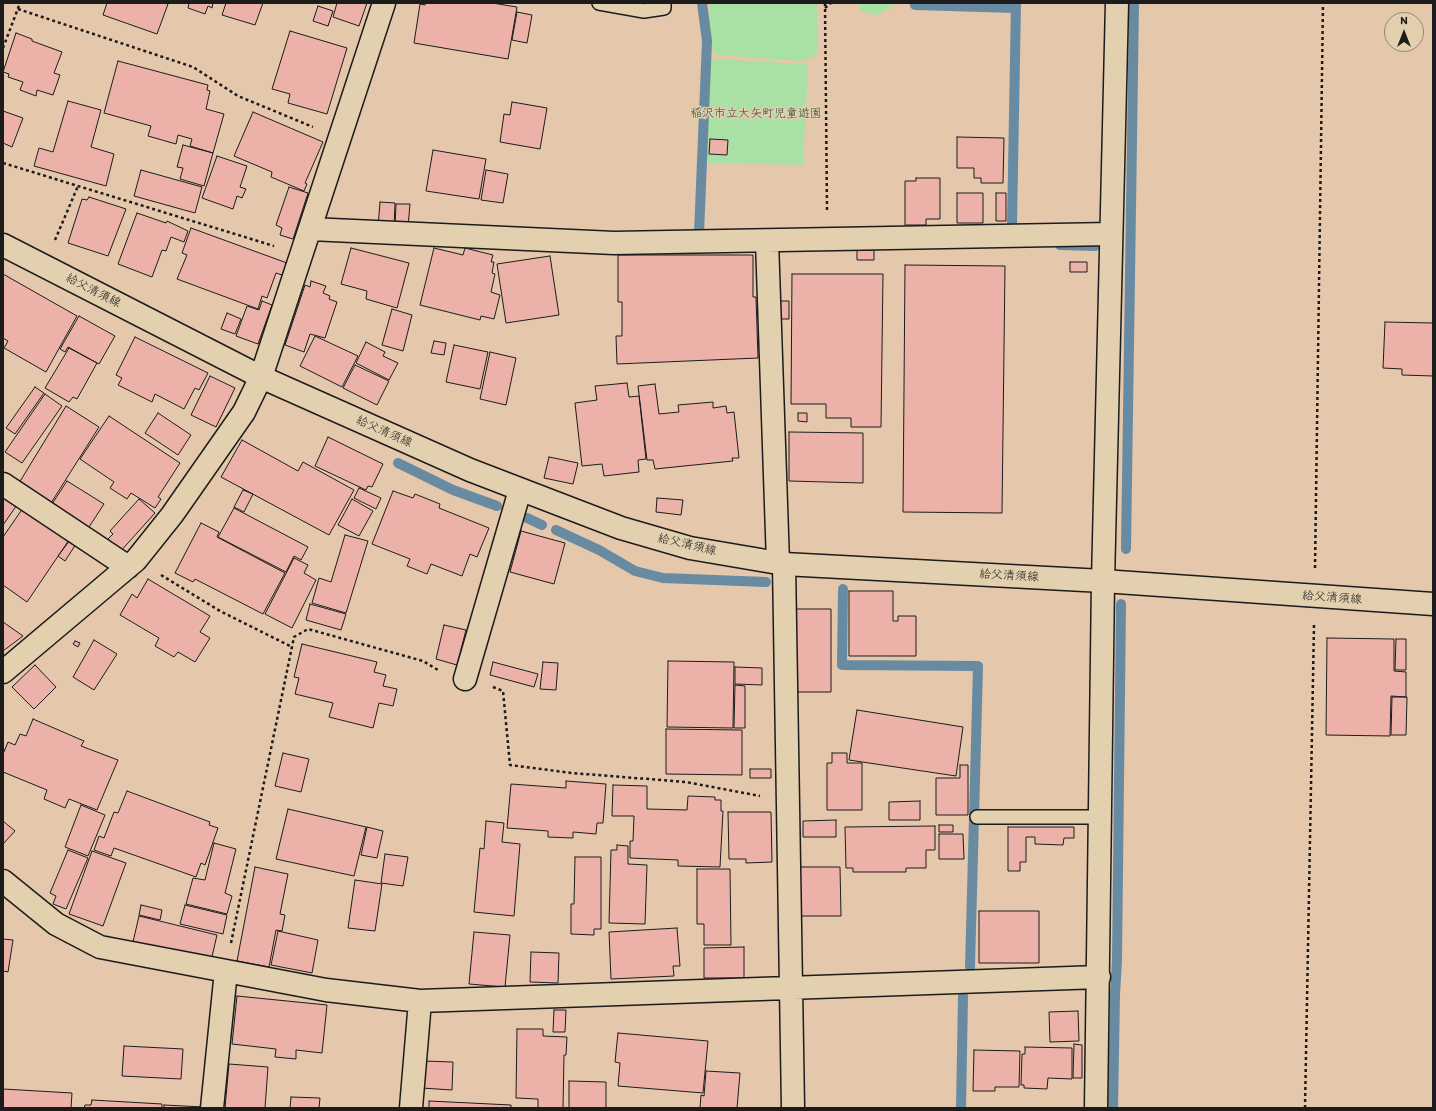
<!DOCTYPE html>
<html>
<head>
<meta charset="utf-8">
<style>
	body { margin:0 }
	#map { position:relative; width:1436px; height:1111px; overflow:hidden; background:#e5c7ac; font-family:Itim,sans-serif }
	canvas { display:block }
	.frame { position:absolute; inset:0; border:4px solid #1c1c1c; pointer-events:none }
	.north { position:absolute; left:1384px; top:12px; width:40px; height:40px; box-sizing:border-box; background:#e2d0ae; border:1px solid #938874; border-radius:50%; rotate:0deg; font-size:11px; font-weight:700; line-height:16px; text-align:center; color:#1c1c1c }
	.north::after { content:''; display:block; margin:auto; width:14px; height:18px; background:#1c1c1c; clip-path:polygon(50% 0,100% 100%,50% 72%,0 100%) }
</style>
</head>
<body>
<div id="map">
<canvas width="1436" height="1111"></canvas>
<div class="frame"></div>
<div class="north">N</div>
</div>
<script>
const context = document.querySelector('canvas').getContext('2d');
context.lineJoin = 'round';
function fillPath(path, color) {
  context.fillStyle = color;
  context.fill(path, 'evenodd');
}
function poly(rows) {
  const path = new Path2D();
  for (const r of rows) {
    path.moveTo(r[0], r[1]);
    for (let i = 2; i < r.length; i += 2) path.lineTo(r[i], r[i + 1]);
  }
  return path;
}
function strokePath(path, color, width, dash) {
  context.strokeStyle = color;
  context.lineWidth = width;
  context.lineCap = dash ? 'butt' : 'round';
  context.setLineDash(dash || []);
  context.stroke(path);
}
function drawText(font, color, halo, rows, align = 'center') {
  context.font = font + ' Itim,"Klee One",sans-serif';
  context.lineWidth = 3;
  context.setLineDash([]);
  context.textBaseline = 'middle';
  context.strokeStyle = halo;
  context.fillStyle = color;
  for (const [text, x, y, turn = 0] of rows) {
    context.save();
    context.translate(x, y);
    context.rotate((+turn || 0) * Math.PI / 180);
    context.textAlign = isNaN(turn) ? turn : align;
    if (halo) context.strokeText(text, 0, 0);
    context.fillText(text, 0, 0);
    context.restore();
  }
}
fillPath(poly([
	[709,3,817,3,817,53,810,59,800,61,716,55,711,47],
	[857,3,897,3,878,15,862,12],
	[710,59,808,64,803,165,705,163]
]), '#a9e0a4');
strokePath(poly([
	[915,3,915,5,1016,8],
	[1012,224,1016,3],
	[699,233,707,41,702,3],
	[1060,245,1095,246],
	[398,463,453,490,497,506],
	[527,518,542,525],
	[556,530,599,550,635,571,663,578,766,582],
	[1126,549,1134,3],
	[843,589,842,665,978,666,970,967],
	[961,1108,963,996],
	[1113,1108,1115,995,1117,960,1121,604]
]), '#698ba2', 10);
const building = poly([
	[107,3,164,3,168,4,157,34,103,15,107,3],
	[189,3,213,3,212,8,208,6,205,14,188,8,189,3],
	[226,3,263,3,255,25,222,15,226,3],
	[337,3,367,3,359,26,333,17,337,3],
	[426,3,492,3,517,7,508,59,414,43,420,4,425,5,426,3],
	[318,6,333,11,328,26,313,21,318,6],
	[517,12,532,15,527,43,512,40,517,12],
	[290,31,347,48,327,114,288,103,290,94,272,89,290,31],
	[16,33,32,39,32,41,62,52,54,73,60,75,53,95,37,90,36,96,20,90,23,82,8,77,9,74,3,72,16,33],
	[118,61,208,85,207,90,210,91,206,109,224,114,213,153,190,146,192,139,178,135,176,144,148,136,151,126,104,113,118,61],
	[68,101,101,110,91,147,114,154,106,186,34,166,39,148,53,152,68,101],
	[512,102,547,108,540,149,500,142,504,114,510,115,512,102],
	[3,111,23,118,12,147,3,143,3,111],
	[253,112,323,142,305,183,307,184,304,191,271,177,272,172,234,156,253,112],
	[957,137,1004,138,1003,183,981,183,981,178,974,178,974,168,957,168,957,137],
	[710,139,728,140,727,155,709,154,710,139],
	[183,145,213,153,204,186,180,179,183,168,177,167,183,145],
	[433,150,486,159,479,199,426,191,433,150],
	[217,156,247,166,240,187,246,189,242,198,237,196,233,209,202,198,217,156],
	[141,170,202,187,195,213,134,196,141,170],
	[486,170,508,174,503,203,481,200,486,170],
	[916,178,940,178,940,219,926,219,926,225,905,225,905,181,916,181,916,178],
	[289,187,308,193,293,239,280,235,282,228,276,225,289,187],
	[957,193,983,193,983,223,957,223,957,193],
	[996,193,1006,193,1006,221,996,221,996,193],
	[89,197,126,209,108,256,68,243,82,199,87,200,89,197],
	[380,202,395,203,394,227,378,227,380,202],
	[396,204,410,204,408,227,395,227,396,204],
	[137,213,166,223,167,221,188,231,184,242,171,237,166,251,162,250,152,277,118,264,137,213],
	[191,228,287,263,282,275,276,273,267,298,262,296,258,309,177,279,187,255,182,253,191,228],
	[351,248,409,263,397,308,366,299,367,291,341,284,351,248],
	[434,248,463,255,465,248,493,255,491,262,494,262,492,273,495,274,491,292,500,295,494,319,481,316,480,320,420,305,434,248],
	[857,250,874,250,874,260,857,260,857,250],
	[618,255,753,255,753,297,756,297,758,358,617,364,616,336,622,336,622,302,618,302,618,255],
	[550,256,559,315,506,323,497,264,550,256],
	[1070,262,1087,262,1087,272,1070,272,1070,262],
	[905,265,1005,266,1002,513,903,512,905,265],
	[3,274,77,316,46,372,4,348,8,341,3,338,3,274],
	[792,274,883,274,881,427,851,427,851,418,826,418,826,404,791,404,792,274],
	[311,281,326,286,323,293,330,296,329,299,337,302,325,338,310,334,304,352,285,345,305,285,310,287,311,281],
	[262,301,272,305,258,344,236,336,247,306,259,310,262,301],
	[780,301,789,301,789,319,780,319,780,301],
	[392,309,412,315,403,351,382,345,392,309],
	[227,313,241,319,235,334,221,329,227,313],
	[79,316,115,336,99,364,68,347,65,352,60,349,79,316],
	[1385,322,1433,323,1433,376,1402,375,1402,369,1383,368,1385,322],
	[315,336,358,356,342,387,300,366,315,336],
	[135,337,208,373,199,390,195,388,184,409,155,394,152,402,118,385,122,378,116,375,135,337],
	[434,341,446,343,444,355,431,353,434,341],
	[366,342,385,352,383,356,398,363,389,380,356,363,366,342],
	[454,345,488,352,480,389,446,382,454,345],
	[69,348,97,363,77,399,73,397,69,402,45,388,69,348],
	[490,352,516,358,506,405,480,399,490,352],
	[355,365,389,381,377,405,343,388,355,365],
	[210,376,235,388,216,427,191,415,210,376],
	[627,383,629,397,639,396,646,459,638,460,639,472,604,476,602,464,582,466,575,403,597,400,595,386,627,383],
	[655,384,659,414,679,412,678,405,713,402,713,408,726,406,727,413,734,412,739,458,732,458,733,461,655,469,653,460,647,460,638,386,655,384],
	[35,387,44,393,15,434,6,428,35,387],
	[45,394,62,406,22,463,5,452,45,394],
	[66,406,99,427,51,503,19,483,66,406],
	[158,413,191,435,178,455,145,433,158,413],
	[798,413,807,413,807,422,798,421,798,413],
	[109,416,180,463,158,497,161,499,155,508,131,493,127,499,110,488,114,482,80,459,109,416],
	[789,432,863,433,863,483,789,481,789,432],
	[328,437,383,464,372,487,368,486,366,490,315,466,328,437],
	[242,440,298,471,303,462,354,490,329,535,221,477,242,440],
	[549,457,578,463,573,484,544,478,549,457],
	[67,481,104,504,89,527,52,504,67,481],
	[359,488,381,498,376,509,354,498,359,488],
	[243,490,253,494,244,512,234,507,243,490],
	[3,491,19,502,3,525,3,491],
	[393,491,413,498,415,494,440,504,439,508,489,528,477,557,470,554,462,576,431,564,427,574,407,566,410,559,372,544,393,491],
	[657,498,683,500,681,515,656,512,657,498],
	[139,499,155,513,119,553,106,541,113,534,110,531,139,499],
	[352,499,373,511,359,536,338,525,352,499],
	[23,508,69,540,27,602,3,585,3,537,23,508],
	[234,508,308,547,301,560,294,556,286,572,218,537,234,508],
	[201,523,219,532,217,537,285,573,263,614,195,579,193,582,175,573,201,523],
	[521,531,565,543,554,584,510,572,521,531],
	[345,535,368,541,346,613,312,603,319,578,331,582,345,535],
	[70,540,76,544,65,561,58,556,70,540],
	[294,558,308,565,304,573,316,580,292,628,265,614,294,558],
	[148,579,210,616,200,632,210,638,195,662,178,652,174,657,155,646,159,638,120,615,132,594,137,598,148,579],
	[849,591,893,591,893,621,898,621,898,616,916,616,916,656,849,656,849,591],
	[310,604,346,614,341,630,306,620,310,604],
	[796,609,831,609,831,692,796,692,796,609],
	[3,622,23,636,3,651,3,622],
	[444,625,466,630,457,665,436,659,444,625],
	[1327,638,1394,639,1394,671,1406,672,1406,697,1391,696,1390,736,1326,735,1327,638],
	[1396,639,1406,639,1406,670,1395,670,1396,639],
	[94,640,117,654,94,690,73,677,94,640],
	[75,641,80,643,78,647,73,644,75,641],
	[302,644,377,662,374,672,386,675,383,686,397,689,393,706,379,703,373,728,329,717,333,703,295,694,299,678,294,677,302,644],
	[668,661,734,662,733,728,667,727,668,661],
	[493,662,538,674,534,687,490,675,493,662],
	[543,662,558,663,556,690,540,689,543,662],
	[35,665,56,687,34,709,12,687,35,665],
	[735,667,762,668,762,685,735,684,735,667],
	[735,685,745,686,745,728,734,728,735,685],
	[1392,697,1407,697,1406,735,1391,735,1392,697],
	[857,710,963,727,956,776,849,760,857,710],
	[33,719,84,741,81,746,118,760,97,810,69,799,65,808,44,799,47,790,3,772,3,754,8,742,15,745,20,734,26,736,33,719],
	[666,729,742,730,742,775,666,774,666,729],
	[283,753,309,759,301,792,275,786,283,753],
	[832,753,847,753,847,763,862,763,862,810,827,810,827,763,832,763,832,753],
	[960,765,968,765,968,815,936,815,936,778,960,778,960,765],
	[750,769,771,769,771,778,750,778,750,769],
	[566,781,606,784,603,823,597,823,596,834,573,832,573,838,548,837,548,831,507,828,511,784,566,788,566,781],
	[613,785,647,786,647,809,687,810,688,796,715,797,715,800,721,800,721,811,723,811,720,867,678,866,678,860,630,858,630,841,633,841,634,816,612,816,613,785],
	[127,791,210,822,209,825,218,828,205,865,201,863,196,877,114,848,111,856,94,850,99,836,104,838,114,812,118,813,127,791],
	[920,801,920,820,889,820,889,802,920,801],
	[81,805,105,815,88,856,65,847,81,805],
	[288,809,366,827,354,876,276,859,288,809],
	[728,812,771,812,772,862,746,863,746,859,729,859,728,812],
	[836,820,836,837,803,837,803,821,836,820],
	[3,821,15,831,3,844,3,821],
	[486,821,504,823,502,842,520,844,514,916,474,912,480,848,484,849,486,821],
	[939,825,953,825,953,832,939,832,939,825],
	[935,826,935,850,926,850,926,868,906,868,906,872,853,872,853,868,846,868,845,827,935,826],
	[367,827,383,831,377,858,361,855,367,827],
	[1008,827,1074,827,1074,838,1064,838,1063,845,1035,844,1035,837,1026,837,1026,862,1020,862,1020,871,1008,871,1008,827],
	[939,834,963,834,964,859,939,859,939,834],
	[214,843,236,849,225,893,232,896,227,914,186,904,193,878,205,880,214,843],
	[617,845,628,846,628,864,647,865,645,924,609,923,611,850,617,850,617,845],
	[68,850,88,858,66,909,53,904,56,896,50,893,68,850],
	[92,851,126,863,103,926,69,914,92,851],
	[385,854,408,857,403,886,381,883,385,854],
	[575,857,601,857,601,929,594,929,594,935,571,934,571,904,574,904,575,857],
	[255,867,288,874,280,914,285,915,282,931,276,930,269,967,237,961,255,867],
	[799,867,840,867,841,916,799,916,799,867],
	[697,869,730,869,731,945,704,945,704,924,697,924,697,869],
	[355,880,382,884,375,931,348,928,355,880],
	[141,905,162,910,160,920,139,915,141,905],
	[185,905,227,915,223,934,180,924,185,905],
	[979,911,1039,911,1039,963,979,963,979,911],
	[139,916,217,935,211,961,133,942,139,916],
	[677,928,680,966,673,966,674,976,611,979,609,932,677,928],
	[278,931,318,940,312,973,271,965,278,931],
	[474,932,510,935,505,987,469,984,474,932],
	[3,939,13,940,8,972,3,971,3,939],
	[744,947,744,978,704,978,704,948,744,947],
	[531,952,559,953,558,983,530,982,531,952],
	[237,996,327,1005,322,1053,296,1050,296,1059,275,1057,276,1049,232,1044,237,996],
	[554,1010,566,1010,565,1032,553,1032,554,1010],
	[1078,1011,1079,1041,1050,1042,1049,1012,1078,1011],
	[517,1029,543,1029,543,1036,567,1037,566,1055,564,1055,563,1108,538,1108,538,1099,516,1098,517,1029],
	[618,1033,708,1041,703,1093,618,1086,620,1063,615,1062,618,1033],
	[1074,1044,1082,1045,1082,1078,1073,1078,1074,1044],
	[124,1046,183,1049,181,1079,122,1076,124,1046],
	[1025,1047,1072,1048,1072,1079,1048,1078,1047,1089,1024,1088,1024,1085,1021,1085,1022,1054,1025,1054,1025,1047],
	[974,1050,1020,1051,1019,1087,995,1087,995,1091,973,1091,974,1050],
	[423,1061,453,1062,452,1090,422,1088,423,1061],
	[229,1064,268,1067,265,1108,225,1108,229,1064],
	[706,1071,740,1073,737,1108,700,1108,701,1095,704,1096,706,1071],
	[569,1081,606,1082,606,1108,569,1108,569,1081],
	[3,1089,72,1093,71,1108,3,1108,3,1089],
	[291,1097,320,1098,319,1108,290,1108,291,1097],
	[92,1100,162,1104,162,1108,84,1108,85,1105,91,1105,92,1100],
	[429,1101,511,1105,511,1108,429,1108,429,1101],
	[164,1105,203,1107,164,1108,164,1105]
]);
fillPath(building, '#ecb1a8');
strokePath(building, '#1c1c1c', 1);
const lane = poly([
	[599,3,644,11,664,8,664,3],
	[977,817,1101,817]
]);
const street = poly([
	[310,229,614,243,1111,234],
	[767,241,778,563],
	[3,484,128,567],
	[784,564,793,1108],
	[3,672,136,560,172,515,244,412,261,377,384,3],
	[465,679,520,490],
	[3,881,56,924,100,947,326,990,420,1001,1099,977],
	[212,1108,226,971],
	[411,1108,420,1001],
	[1096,1108,1103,581,1117,3]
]);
const secondary = poly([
	[3,245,261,377,470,470,621,528,690,548,784,564,1103,581,1433,604]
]);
strokePath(lane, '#1c1c1c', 16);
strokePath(street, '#1c1c1c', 25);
strokePath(secondary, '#1c1c1c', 25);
strokePath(poly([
	[825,3,827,210],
	[825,8,831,3],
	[18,9,193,67,238,96,313,127],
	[3,48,20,3],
	[3,163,274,246],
	[55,240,78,186],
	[1315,568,1323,3],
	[161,575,220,611,292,647],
	[493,687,503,691,510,765,572,773,686,782,760,796],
	[231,943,294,637,308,629,423,661,438,670],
	[1305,1108,1314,625]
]), '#1c1c1c', 2.5, [3, 3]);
strokePath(lane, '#e2d0ae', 13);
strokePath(street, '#e2d0ae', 22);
strokePath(secondary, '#e2d0ae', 22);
drawText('12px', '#384337', '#e2d0ae', [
	["稲沢市立大矢町児童遊園",756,114]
]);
drawText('12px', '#1c1c1c', '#e2d0ae', [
	["給父清須線",93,291,27],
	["給父清須線",384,432,24],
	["給父清須線",687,545,13],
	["給父清須線",1009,576,3],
	["給父清須線",1332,598,4]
]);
</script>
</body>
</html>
